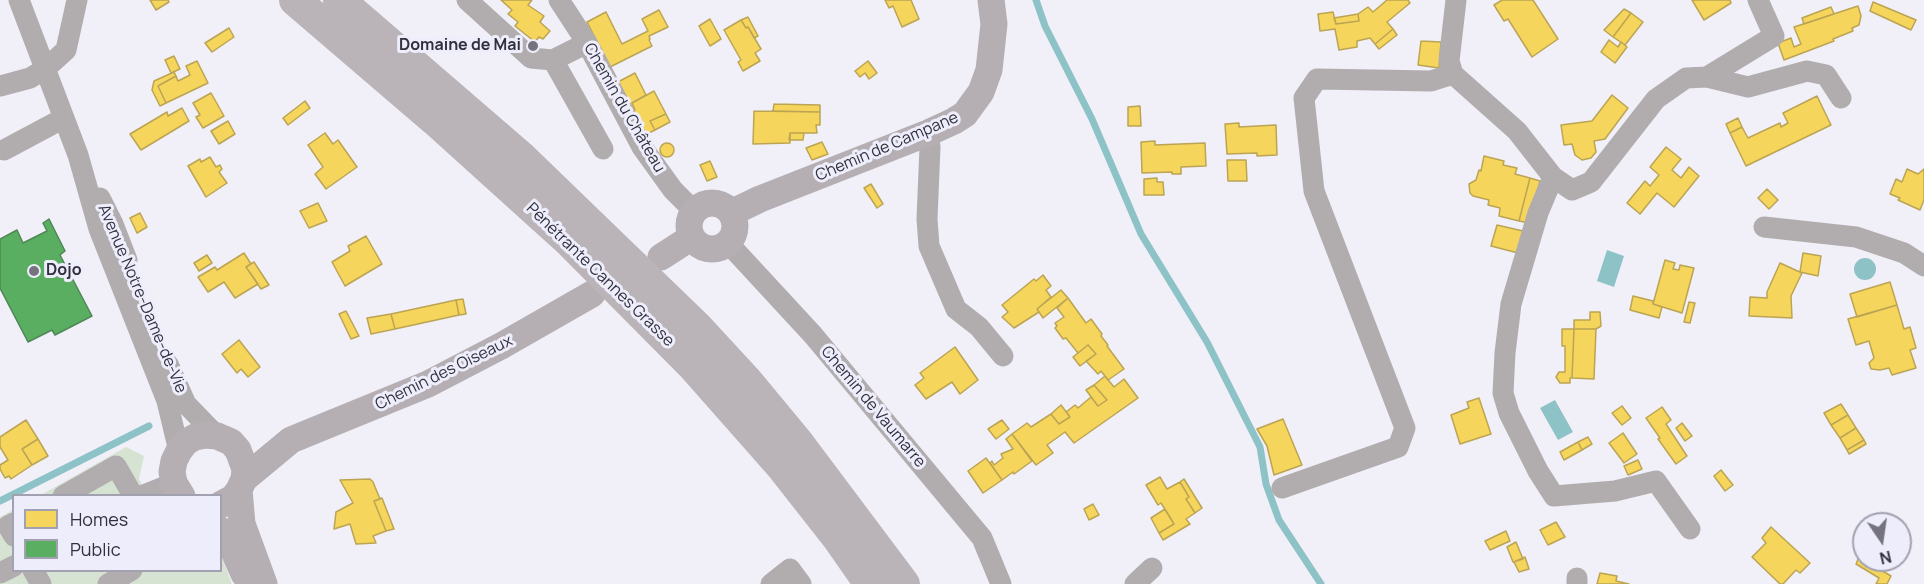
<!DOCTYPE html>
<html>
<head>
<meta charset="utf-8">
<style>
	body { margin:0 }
	#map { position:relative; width:1924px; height:584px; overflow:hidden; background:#f1f0f8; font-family:Manrope,sans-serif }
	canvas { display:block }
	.legend { position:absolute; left:12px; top:494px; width:210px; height:78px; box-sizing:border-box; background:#eeedfb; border:2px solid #a2a1af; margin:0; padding:8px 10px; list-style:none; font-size:18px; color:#31303d }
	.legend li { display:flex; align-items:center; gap:12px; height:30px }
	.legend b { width:30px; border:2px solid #a2a1af }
	.north { position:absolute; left:1852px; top:512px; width:60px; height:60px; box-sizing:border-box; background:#eeedfb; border:2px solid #a2a1af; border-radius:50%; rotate:167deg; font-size:16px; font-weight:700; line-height:24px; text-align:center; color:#31303d }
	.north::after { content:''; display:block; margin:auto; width:21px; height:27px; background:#74737e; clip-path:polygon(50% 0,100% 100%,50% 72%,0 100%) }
</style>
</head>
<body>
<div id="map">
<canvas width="1924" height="584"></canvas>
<ul class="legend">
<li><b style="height:16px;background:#f6d55c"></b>Homes</li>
<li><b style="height:16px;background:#5aae61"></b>Public</li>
</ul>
<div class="north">N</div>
</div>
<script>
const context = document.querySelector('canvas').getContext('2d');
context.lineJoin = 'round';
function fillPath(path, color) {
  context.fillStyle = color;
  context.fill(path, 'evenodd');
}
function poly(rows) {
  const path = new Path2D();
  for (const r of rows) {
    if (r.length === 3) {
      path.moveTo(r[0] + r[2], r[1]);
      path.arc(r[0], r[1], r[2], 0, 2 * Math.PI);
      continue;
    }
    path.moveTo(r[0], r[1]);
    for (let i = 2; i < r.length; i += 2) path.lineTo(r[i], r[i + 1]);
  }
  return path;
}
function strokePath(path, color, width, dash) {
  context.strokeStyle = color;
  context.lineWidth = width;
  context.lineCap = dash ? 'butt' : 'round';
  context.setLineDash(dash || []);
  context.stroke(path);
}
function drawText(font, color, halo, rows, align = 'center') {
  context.font = font + ' Manrope,sans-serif';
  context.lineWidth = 6;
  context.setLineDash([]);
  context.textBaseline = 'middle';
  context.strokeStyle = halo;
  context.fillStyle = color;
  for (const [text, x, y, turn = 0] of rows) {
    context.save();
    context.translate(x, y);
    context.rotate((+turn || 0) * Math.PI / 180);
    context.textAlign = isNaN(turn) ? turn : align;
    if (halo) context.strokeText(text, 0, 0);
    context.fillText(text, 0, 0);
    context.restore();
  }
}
fillPath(poly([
	[126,447,144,456,139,479,147,495,39,496],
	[13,510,14,570,220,570,221,555,232,584,0,584,0,517]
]), '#d6e3d2');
fillPath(poly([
	[1607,250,1624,256,1614,287,1597,281],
	[1865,269,11],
	[1555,400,1573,432,1558,440,1540,408]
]), '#8dc2c6');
const homes = poly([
	[150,0,168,0,169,2,156,10,150,0],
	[501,0,532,0,528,5,544,16,540,22,550,31,543,39,539,37,535,42,515,26,518,22,508,14,512,10,501,0],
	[885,0,911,0,919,19,902,27,893,6,889,8,885,0],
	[1387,0,1408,0,1410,3,1387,22,1393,29,1375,44,1370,38,1357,41,1357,47,1339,50,1335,29,1320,31,1318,14,1333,12,1336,24,1359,21,1358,14,1368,7,1373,12,1387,0],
	[1502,0,1533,0,1558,39,1532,57,1508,19,1504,21,1494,5,1502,0],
	[1692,0,1730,0,1731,3,1704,20,1692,0],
	[1873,2,1916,20,1911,30,1870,11,1873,2],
	[1858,6,1861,16,1859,25,1852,28,1853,31,1833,39,1834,41,1784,60,1778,43,1791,38,1794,47,1801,44,1794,27,1858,6],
	[1831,7,1834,14,1804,24,1802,18,1831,7],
	[1624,9,1631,13,1613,37,1604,30,1624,9],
	[659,10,668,27,649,36,650,39,649,40,652,46,610,67,587,22,606,12,622,44,648,31,642,19,659,10],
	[1631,13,1643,22,1625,45,1613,37,1631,13],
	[1358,14,1359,21,1336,24,1334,18,1358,14],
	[748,17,758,36,754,38,748,27,746,28,741,20,748,17],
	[710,19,721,39,710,46,699,26,710,19],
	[741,20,746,28,748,27,761,49,755,53,760,61,743,71,738,62,741,60,724,30,741,20],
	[229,28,234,37,212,52,205,43,229,28],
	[1393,29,1397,35,1379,49,1375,44,1393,29],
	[1609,40,1618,47,1621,42,1627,47,1615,63,1601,52,1609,40],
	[1421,41,1441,42,1439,68,1418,65,1421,41],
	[174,56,180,69,171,73,165,60,174,56],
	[197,61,208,83,166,103,158,86,176,76,178,81,190,75,186,66,197,61],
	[868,61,877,73,869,79,865,73,860,77,855,71,868,61],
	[174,72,176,76,158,86,166,103,160,106,152,90,154,81,174,72],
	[635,73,646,95,632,103,635,110,631,112,616,83,635,73],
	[654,91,666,114,650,121,655,130,643,136,631,112,635,110,632,103,654,91],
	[211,93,224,116,203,128,196,117,200,115,193,103,211,93],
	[1612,95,1628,108,1605,139,1594,141,1596,152,1591,158,1582,160,1575,155,1572,144,1564,145,1561,125,1592,121,1612,95],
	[1817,96,1831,125,1746,166,1730,133,1742,127,1748,138,1780,123,1781,127,1788,123,1783,113,1817,96],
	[305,101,310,108,288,125,283,118,305,101],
	[774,104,820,105,820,112,773,111,774,104],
	[1140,106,1141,126,1128,126,1128,107,1140,106],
	[182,108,189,121,141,150,130,134,167,112,168,116,182,108],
	[754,111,820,112,820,125,816,125,817,133,790,133,790,143,753,144,754,111],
	[666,114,670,122,655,130,650,121,666,114],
	[1738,118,1742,127,1730,133,1726,124,1738,118],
	[228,121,235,134,219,144,211,131,228,121],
	[1239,123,1239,127,1276,125,1277,155,1257,156,1257,153,1227,154,1225,124,1239,123],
	[325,133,333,144,338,140,357,167,326,189,315,174,323,167,308,145,325,133],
	[790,133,804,133,803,140,789,140,790,133],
	[1155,141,1155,145,1205,143,1206,166,1181,167,1181,174,1172,174,1172,172,1142,173,1141,142,1155,141],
	[822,142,828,154,812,160,806,148,822,142],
	[667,150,7],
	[1666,147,1681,159,1672,170,1681,178,1689,167,1699,176,1674,207,1657,193,1640,214,1627,203,1645,181,1650,186,1659,175,1650,167,1666,147],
	[1484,156,1504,161,1503,165,1517,168,1515,174,1530,178,1519,221,1499,216,1500,208,1488,205,1489,200,1473,196,1470,193,1469,184,1476,180,1479,170,1481,171,1484,156],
	[210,157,216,167,220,165,222,169,219,172,227,183,206,197,188,166,200,159,201,162,210,157],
	[1227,160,1246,160,1247,181,1228,181,1227,160],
	[710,161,717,177,707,181,700,165,710,161],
	[1907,169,1918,174,1924,169,1924,200,1920,210,1898,200,1900,198,1890,194,1896,179,1902,182,1907,169],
	[1157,178,1157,182,1163,182,1164,195,1144,195,1144,179,1157,178],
	[1530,178,1540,181,1529,223,1519,221,1530,178],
	[871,184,883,204,877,208,864,188,871,184],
	[1767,189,1778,200,1769,209,1758,198,1767,189],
	[318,203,327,221,309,228,300,211,318,203],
	[140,213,147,227,137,233,130,218,140,213],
	[1497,225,1523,231,1518,253,1491,246,1497,225],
	[366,236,382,264,345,286,332,262,350,251,348,246,366,236],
	[244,253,251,264,246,267,258,284,235,298,224,282,208,292,198,277,215,267,217,270,244,253],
	[1803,253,1821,256,1818,276,1800,272,1803,253],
	[207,255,212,263,199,271,194,263,207,255],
	[1665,260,1675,263,1673,269,1679,270,1680,265,1694,268,1682,313,1653,304,1665,260],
	[254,262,269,285,261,289,246,267,254,262],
	[1780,263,1802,273,1791,296,1792,318,1749,316,1750,297,1767,298,1767,292,1780,263],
	[1043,275,1051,286,1046,290,1051,297,1037,309,1039,312,1014,328,1002,317,1008,312,1002,305,1034,279,1036,281,1043,275],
	[1890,282,1897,305,1857,317,1850,294,1890,282],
	[1061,290,1068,298,1043,318,1037,309,1061,290],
	[1633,296,1653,301,1653,304,1662,307,1659,318,1630,310,1633,296],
	[1068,298,1086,323,1091,319,1102,334,1101,336,1108,345,1107,346,1124,369,1108,380,1101,371,1098,374,1086,361,1096,354,1088,345,1078,353,1066,338,1063,339,1055,328,1057,326,1055,323,1064,317,1057,308,1068,298],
	[463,299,466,314,459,315,456,300,463,299],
	[456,300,459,315,395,329,391,314,456,300],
	[1689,302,1695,303,1690,323,1684,322,1689,302],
	[1897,305,1904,329,1910,327,1916,348,1910,350,1916,368,1892,375,1889,368,1880,370,1871,369,1869,363,1874,358,1869,341,1856,345,1848,319,1897,305],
	[346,311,359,336,351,339,339,314,346,311],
	[1590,312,1600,312,1601,326,1596,329,1574,329,1574,320,1590,320,1590,312],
	[391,314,395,329,371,334,367,318,391,314],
	[1562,329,1574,329,1572,378,1570,378,1570,383,1560,383,1556,377,1559,372,1565,372,1565,346,1562,346,1562,329],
	[1574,329,1596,329,1594,379,1572,378,1574,329],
	[239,340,260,367,248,377,241,369,237,373,222,354,239,340],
	[1088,345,1096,354,1080,366,1073,357,1088,345],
	[955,347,978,380,960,394,952,382,926,399,915,385,924,378,920,373,955,347],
	[1105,376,1114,387,1124,379,1138,398,1074,443,1065,432,1047,445,1053,453,1036,465,1012,434,1027,423,1031,427,1051,414,1059,424,1070,417,1066,412,1075,405,1078,408,1091,397,1098,406,1107,400,1094,385,1105,376],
	[1094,385,1107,400,1098,406,1086,390,1094,385],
	[1479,398,1491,434,1460,444,1451,415,1469,408,1467,402,1479,398],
	[1841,404,1848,415,1831,425,1824,413,1841,404],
	[1061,405,1070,417,1059,424,1051,414,1061,405],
	[1622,406,1631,418,1622,425,1612,413,1622,406],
	[1662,407,1671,420,1666,424,1687,456,1676,464,1658,439,1660,438,1646,418,1662,407],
	[1848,415,1856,428,1840,438,1831,425,1848,415],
	[1283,419,1302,465,1274,475,1267,446,1257,429,1283,419],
	[26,420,38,439,22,449,32,465,11,479,9,476,5,478,0,469,0,465,8,460,0,447,0,437,26,420],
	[1002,420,1009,429,996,439,988,429,1002,420],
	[1682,423,1692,436,1685,441,1676,428,1682,423],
	[1856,428,1864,440,1847,450,1840,438,1856,428],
	[1623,433,1637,454,1624,463,1609,443,1623,433],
	[1012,434,1032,461,1014,474,1013,472,1002,480,990,463,992,461,994,465,1003,458,1001,454,1013,449,1006,439,1012,434],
	[1588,437,1592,444,1582,450,1578,442,1588,437],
	[38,439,48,456,32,465,22,449,38,439],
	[1864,440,1866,444,1849,454,1847,450,1864,440],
	[1578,442,1582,450,1564,460,1560,452,1578,442],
	[986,458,1002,480,983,493,968,471,986,458],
	[1638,460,1642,469,1628,475,1624,466,1638,460],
	[1721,470,1733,485,1725,491,1714,476,1721,470],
	[1160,477,1167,489,1180,482,1189,497,1186,499,1195,513,1186,519,1190,524,1163,540,1159,533,1174,524,1161,503,1158,505,1146,485,1160,477],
	[1184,479,1202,508,1195,513,1186,499,1189,497,1180,482,1184,479],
	[340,480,370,479,373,482,380,499,374,501,386,531,373,536,376,543,356,544,350,524,334,529,336,512,353,503,340,480],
	[382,498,394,529,386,531,374,501,382,498],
	[1093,504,1099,515,1089,520,1084,509,1093,504],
	[1165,509,1174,524,1159,533,1151,518,1165,509],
	[1556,522,1565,537,1548,545,1540,530,1556,522],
	[1771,527,1810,563,1800,573,1796,570,1783,584,1780,584,1752,557,1766,543,1762,538,1771,527],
	[1506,531,1510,541,1490,550,1485,541,1506,531],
	[1516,542,1523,559,1513,562,1507,547,1516,542],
	[1525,557,1529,569,1519,572,1514,562,1525,557],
	[1859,557,1891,576,1887,584,1876,584,1879,578,1856,564,1859,557],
	[1600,573,1617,576,1616,581,1629,584,1597,584,1600,573]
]);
fillPath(homes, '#f6d55c');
strokePath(homes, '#bba453', 1.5);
const public = poly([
	[49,219,65,251,60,255,92,316,55,335,52,330,28,342,0,288,0,239,17,230,23,243,47,231,43,223,49,219]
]);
fillPath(public, '#5aae61');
strokePath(public, '#4e8856', 1.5);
strokePath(poly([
	[1036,0,1045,26,1092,119,1141,234,1207,342,1260,447,1266,484,1279,520,1321,584],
	[0,501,149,426]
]), '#8dc2c6', 7);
strokePath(poly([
	[19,0,78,155,99,229,167,401,179,451],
	[467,0,531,58,553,60,587,43],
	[559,0,587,43,642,147,673,190,694,211],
	[1456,0,1449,61,1453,74,1517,131,1553,177,1572,190,1591,182,1656,99,1686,78,1707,77,1748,87,1807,71,1826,75,1841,98],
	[553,60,603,149],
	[1707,77,1774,36,1758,0],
	[0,86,30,78,45,69,66,50,77,0],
	[928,133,930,147,927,219,929,246,956,309,979,327,1003,356],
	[4,150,64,118],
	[1553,177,1538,213,1511,304,1505,353,1503,393,1509,413,1538,471,1554,496,1615,491,1656,481,1690,529],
	[100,198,113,224,127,260],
	[1764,227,1856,237,1904,253,1924,266],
	[728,243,813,335,982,538,1001,584],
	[168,364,186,404,217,436],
	[1282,488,1398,447,1405,428,1314,191,1304,98,1317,79,1431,81,1453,74],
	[63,496,116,466,131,492],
	[141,496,174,483],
	[14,523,8,526,14,536],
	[33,570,41,584],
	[0,573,14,566],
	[1577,578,1577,584],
	[108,584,132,570],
	[771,584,790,569,801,584],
	[1135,584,1152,568]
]), '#b1adaf', 21);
strokePath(poly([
	[712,226,23],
	[731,213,760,199,928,133,954,121,965,114,981,92,989,70,994,24,991,0],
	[661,257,692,237],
	[244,479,291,440,428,384,501,346,592,294],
	[239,490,242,524,264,584],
	[182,496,174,483,172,472,174,461,179,451,186,442,195,437,206,435,217,436,231,442,238,450,245,469,244,479,239,490,233,498,220,505],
	[220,530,232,547,244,574]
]), '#b5afb4', 27);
strokePath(poly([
	[295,0,435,120,570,242,693,366,783,468,838,538,870,584],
	[339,0,520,156,698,328,746,380,799,444,904,584]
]), '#bab4b9', 32);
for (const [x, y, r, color] of [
	[533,46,6,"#74737e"],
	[34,271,6,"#74737e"]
]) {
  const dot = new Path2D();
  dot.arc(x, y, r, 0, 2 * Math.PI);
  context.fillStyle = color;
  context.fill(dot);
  strokePath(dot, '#eeedfb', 2);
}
drawText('bold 16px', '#31303d', '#eeedfb', [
	["Domaine de Mai",521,46],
	["Dojo",46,271,"left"]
], 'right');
drawText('16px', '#31303d', '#eeedfb', [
	["Chemin du Château",624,108,60],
	["Chemin de Campane",887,147,-23],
	["Pénétrante Cannes Grasse",600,275,44],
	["Avenue Notre-Dame-de-Vie",142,299,67],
	["Chemin des Oiseaux",444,373,-26],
	["Chemin de Vaumarre",873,407,50]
]);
</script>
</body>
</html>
